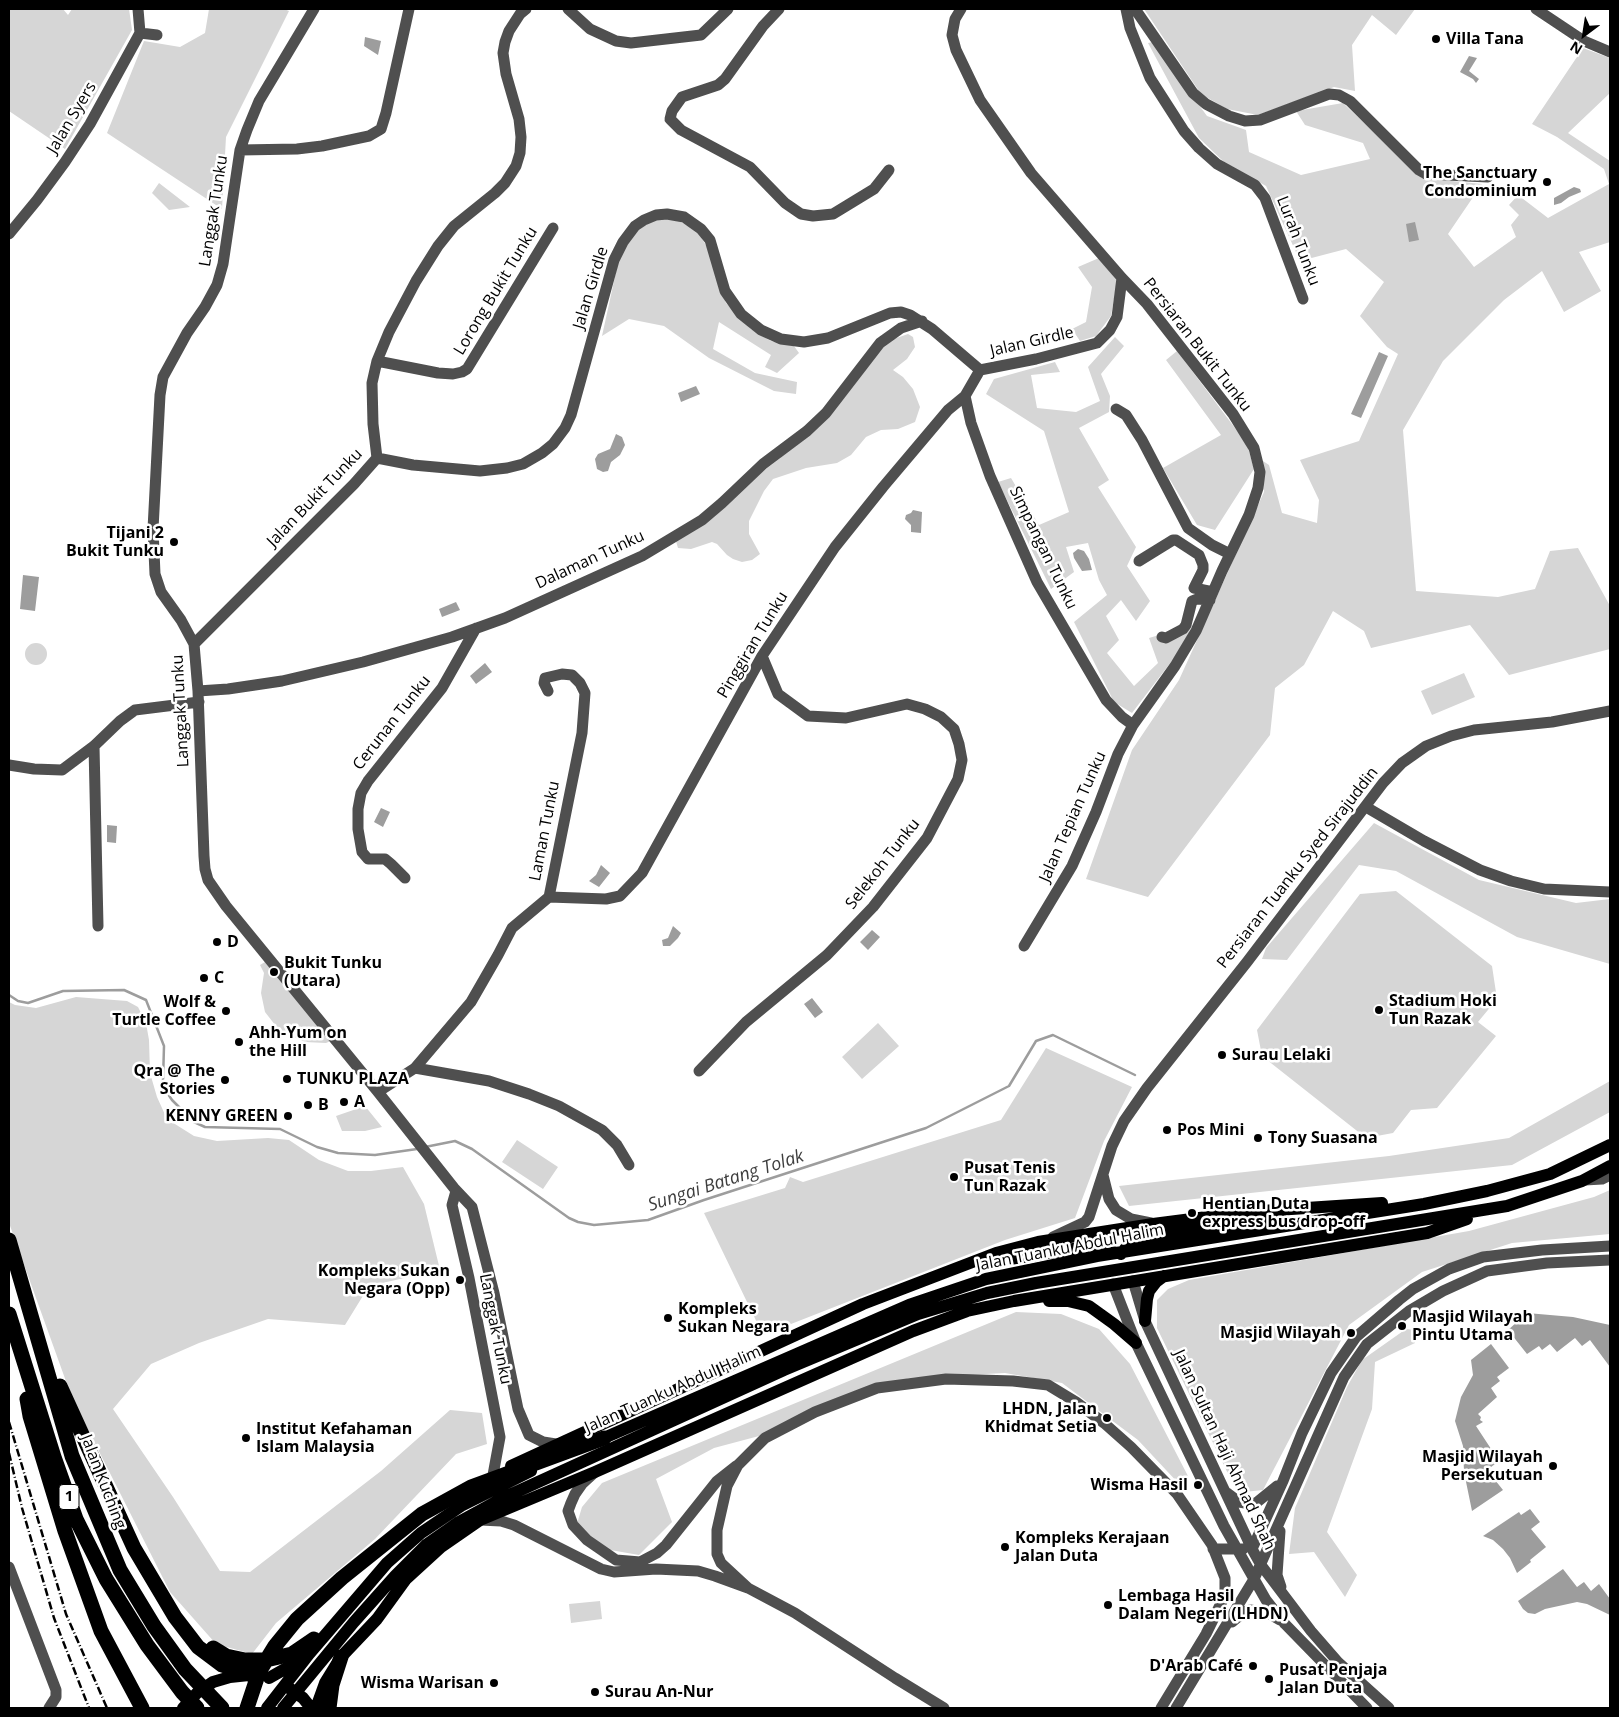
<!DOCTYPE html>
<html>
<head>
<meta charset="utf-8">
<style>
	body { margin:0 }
	#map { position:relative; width:1619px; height:1717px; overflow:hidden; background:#fff; font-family:"Open Sans",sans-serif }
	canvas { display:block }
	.frame { position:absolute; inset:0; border:10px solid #000; pointer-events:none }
	.north { position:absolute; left:1559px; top:10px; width:50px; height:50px; -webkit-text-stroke:4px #fff; paint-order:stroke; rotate:211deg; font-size:14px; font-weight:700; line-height:20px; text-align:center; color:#000 }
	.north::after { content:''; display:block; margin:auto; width:18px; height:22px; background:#000; clip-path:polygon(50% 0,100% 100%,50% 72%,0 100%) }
</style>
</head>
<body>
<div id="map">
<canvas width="1619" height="1717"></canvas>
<div class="frame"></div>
<div class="north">N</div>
</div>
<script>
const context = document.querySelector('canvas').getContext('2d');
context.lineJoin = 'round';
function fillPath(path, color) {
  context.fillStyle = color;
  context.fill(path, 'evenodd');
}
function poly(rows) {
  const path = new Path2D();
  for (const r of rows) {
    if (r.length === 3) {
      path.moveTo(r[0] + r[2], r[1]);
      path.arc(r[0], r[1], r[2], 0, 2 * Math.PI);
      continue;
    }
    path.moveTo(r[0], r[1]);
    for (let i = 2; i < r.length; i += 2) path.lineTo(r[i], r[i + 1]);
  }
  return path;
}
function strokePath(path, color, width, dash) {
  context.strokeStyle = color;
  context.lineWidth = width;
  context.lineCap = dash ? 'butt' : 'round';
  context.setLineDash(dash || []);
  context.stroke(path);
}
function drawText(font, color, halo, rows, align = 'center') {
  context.font = font + ' "Open Sans",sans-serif';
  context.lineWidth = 5;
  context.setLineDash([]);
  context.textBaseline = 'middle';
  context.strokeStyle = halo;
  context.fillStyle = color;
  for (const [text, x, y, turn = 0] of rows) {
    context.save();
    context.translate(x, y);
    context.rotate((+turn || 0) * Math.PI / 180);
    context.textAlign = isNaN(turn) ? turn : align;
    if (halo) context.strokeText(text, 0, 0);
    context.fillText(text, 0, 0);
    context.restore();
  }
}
fillPath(poly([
	[9,9,63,9,68,15,72,9,129,9,132,30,65,149,9,111],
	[209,9,284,9,289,11,226,137,222,209,107,133,144,41,180,47,205,33],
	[1144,9,1415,9,1396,35,1372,15,1352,45,1355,91,1334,87,1258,115,1227,109,1201,94],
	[1153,42,1207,116,1246,130,1249,152,1301,175,1370,159,1363,143,1305,125,1296,111,1343,103,1422,178,1482,184,1448,234,1474,267,1516,237,1511,225,1519,215,1509,205,1518,195,1548,218,1609,184,1604,169,1557,137,1532,124,1583,48,1610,58,1610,93,1568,133,1610,161,1610,242,1579,252,1601,291,1564,312,1542,271,1504,300,1443,361,1403,430,1416,591,1498,597,1535,589,1550,551,1578,548,1610,606,1610,649,1509,675,1470,625,1371,648,1364,631,1333,611,1304,665,1275,688,1270,735,1148,897,1086,879,1132,750,1179,680,1264,492,1263,461,1269,465,1282,513,1317,523,1319,500,1300,460,1359,441,1398,354,1387,347,1360,316,1384,282,1346,249,1300,261,1266,186,1224,162,1199,138,1148,43],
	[159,183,190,207,169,210,152,193],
	[674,218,698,232,707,247,726,303,751,329,771,341,794,346,799,353,777,373,765,367,771,355,719,322,713,349,755,373,797,382,796,394,774,391,709,358,664,326,629,319,602,336,618,263,628,243,638,230,653,220],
	[1099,258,1117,281,1111,316,1096,336,1080,341,1072,329,1086,322,1092,287,1078,267],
	[908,334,913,337,915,347,907,359,893,370,903,377,913,389,920,407,915,422,898,429,881,430,866,437,851,455,837,463,806,468,773,479,764,491,749,521,749,534,760,554,752,560,742,562,733,559,727,555,717,544,712,542,691,549,678,548,675,538,779,459,888,341],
	[1115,337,1124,346,1101,374,1110,396,1109,412,1079,428,1109,480,1098,487,1136,547,1127,566,1150,601,1136,621,1121,600,1106,616,1119,640,1107,653,1134,686,1158,663,1149,638,1192,625,1184,645,1132,713,1114,702,1074,622,1107,595,1099,580,1088,543,1066,547,1074,572,1051,589,998,482,1011,478,1039,525,1069,512,1044,431,986,394,994,379,1055,362,1060,372,1031,375,1037,408,1076,412,1100,401,1088,367],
	[1177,351,1247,444,1254,469,1215,530,1197,525,1163,468,1221,435,1166,360],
	[36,654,11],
	[1464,673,1475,697,1432,715,1421,691],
	[1374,823,1479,880,1576,903,1610,899,1610,964,1517,937,1396,871,1359,865,1287,960,1262,959,1266,948],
	[1396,891,1492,966,1497,999,1478,1022,1496,1036,1437,1108,1411,1110,1393,1133,1366,1138,1262,1056,1257,1030,1360,894],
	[265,962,333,1040,326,1043,305,1042,279,1030,265,1012,261,993,264,973,260,965],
	[76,997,127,1001,138,1007,146,1023,149,1040,150,1073,157,1097,167,1119,194,1136,217,1141,268,1138,289,1140,319,1160,348,1171,371,1171,403,1167,424,1204,440,1270,369,1286,345,1325,268,1319,199,1343,151,1364,113,1409,173,1497,220,1571,250,1572,381,1471,450,1410,482,1413,487,1444,456,1454,375,1539,276,1623,252,1654,216,1644,170,1592,72,1398,9,1223,9,1002,15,1005,36,1008],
	[878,1023,899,1046,862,1079,842,1057],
	[1046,1048,1132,1087,1104,1141,1075,1218,1005,1240,763,1335,704,1213,785,1188,790,1177,803,1182,1001,1120],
	[1610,1081,1610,1112,1512,1165,1129,1206,1119,1186,1389,1156,1509,1138],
	[365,1106,382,1127,365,1131,342,1131,336,1116],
	[517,1140,558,1167,543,1189,502,1162],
	[1610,1190,1610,1234,1512,1243,1422,1272,1349,1325,1263,1490,1244,1492,1233,1484,1157,1328,1157,1300,1168,1289,1189,1280,1469,1231,1594,1197],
	[1016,1312,1061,1314,1099,1329,1130,1364,1189,1478,1180,1485,1138,1440,1062,1383,1005,1373,909,1378,759,1436,714,1448,656,1479,672,1522,639,1555,599,1548,576,1527,582,1507,602,1483],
	[1406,1329,1415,1330,1415,1343,1375,1362,1372,1409,1327,1532,1357,1575,1345,1597,1314,1552,1289,1554,1295,1508,1347,1387,1362,1360],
	[600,1601,602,1619,571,1623,569,1604]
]), '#d6d6d6');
fillPath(poly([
	[365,37,381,41,378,55,364,46],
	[1469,56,1477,58,1469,71,1479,79,1476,83,1473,79,1460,72],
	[1574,187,1580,189,1581,192,1569,197,1561,203,1554,205,1554,198],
	[1415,222,1419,240,1409,242,1406,224],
	[1379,352,1388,356,1361,418,1351,414],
	[696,386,700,394,681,402,678,393],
	[616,434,622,437,625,445,620,455,611,462,608,471,603,472,597,469,595,459,598,454,610,449],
	[913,510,922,512,921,533,911,532,911,525,905,519,906,515,911,513],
	[1078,549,1084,551,1089,559,1092,570,1082,571,1074,558,1073,553],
	[23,575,39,577,35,611,20,609],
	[456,602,460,610,442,617,439,609],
	[485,663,492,672,476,684,470,676],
	[381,808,390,812,383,827,374,822],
	[107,825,117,826,116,843,107,842],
	[601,865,610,873,599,887,589,881,596,875],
	[673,926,681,933,678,938,670,946,663,946,662,940,668,938],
	[872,930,880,937,868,950,860,942],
	[812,998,823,1012,815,1018,804,1004],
	[1527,1313,1573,1317,1610,1325,1610,1367,1590,1340,1582,1346,1575,1338,1557,1352,1550,1344,1542,1350,1539,1346,1527,1354,1508,1330],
	[1491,1344,1509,1368,1497,1377,1500,1381,1491,1388,1497,1397,1478,1414,1481,1417,1480,1420,1483,1422,1476,1426,1499,1461,1487,1470,1503,1490,1472,1511,1464,1472,1463,1446,1455,1421,1461,1397,1473,1375,1471,1360],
	[1530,1509,1540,1522,1531,1529,1546,1547,1530,1560,1531,1562,1517,1573,1510,1558,1503,1549,1493,1540,1483,1536,1519,1512,1521,1515],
	[1563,1569,1577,1587,1584,1582,1591,1591,1599,1584,1610,1599,1610,1615,1587,1604,1577,1602,1545,1609,1535,1614,1528,1613,1523,1609,1518,1601]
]), '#9d9d9d');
strokePath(poly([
	[9,995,18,1001,28,1003,63,991,124,990,146,1000,164,1046,163,1081,166,1091,172,1100,194,1122,205,1127,280,1129,317,1147,338,1153,375,1155,417,1149],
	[425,1147,455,1141,472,1149,569,1218,578,1222,594,1225,648,1220,704,1200,926,1128,1009,1086,1036,1041,1053,1035,1135,1075]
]), '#9d9d9d', 2.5);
strokePath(poly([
	[314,9,259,101,247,130,240,150,223,264,217,285,205,307,187,333,163,377,160,395,153,529,155,574,161,592,181,620,194,644,198,691,204,856,205,869,208,880,226,906,378,1092,454,1188,472,1207,494,1293,518,1409,529,1435,543,1442,556,1444],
	[568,9,590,29,616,41,631,43,701,35,728,9],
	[779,9,763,26,725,79,718,85,682,97,672,111,670,119,681,130,750,167,785,203,801,214,813,216,833,214,874,189,889,170],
	[961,9,955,19,952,35,956,50,980,100,1031,173,1122,278,1147,304,1233,414,1254,448,1260,472,1258,488,1249,515,1222,571,1196,631,1175,666,1133,725,1118,754,1096,812,1072,866,1024,946],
	[1126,9,1130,28,1150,78,1184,131,1199,148,1217,164,1255,185,1265,198,1303,299],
	[1135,9,1193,93,1206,104,1229,116,1245,121,1260,120,1329,94,1339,95,1350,101,1419,170,1426,174,1488,177],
	[1536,9,1584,41,1610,52],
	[140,33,157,35],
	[240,150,297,149,322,146,369,136,381,129,386,113,409,9],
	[9,234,37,200,65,162,90,124,140,33,138,9],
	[377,361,438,373,453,374,462,372,467,369,553,228],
	[965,396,971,423,990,476,1037,582,1106,700,1122,717,1133,725],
	[1116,409,1126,415,1142,440,1188,528,1212,545,1230,554],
	[377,458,413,465,480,471,507,468,523,464,542,453,553,444,565,428,571,415,614,260,623,242,635,226,644,220,656,215,667,214,684,217,701,229,710,240,725,291,741,314,761,330,781,339,804,342,828,338,890,313,901,312,910,315,932,329,980,370,1036,359,1097,343,1110,330,1117,317,1122,278],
	[1139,561,1173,540,1176,540,1199,555,1203,565,1203,570,1194,588,1213,592],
	[1162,637,1166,638,1183,629,1186,625,1192,601,1197,599,1210,600],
	[194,644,354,484,377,458,373,424,372,383,377,361,389,332,416,281,438,246,454,226,495,193,505,183,516,166,520,153,521,137,519,119,506,74,503,53,505,42,509,31,520,14,526,9],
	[198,691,228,689,282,681,363,662,452,637,505,618,642,556,702,520,722,503,763,464,807,431,826,413,880,343,901,328,922,321],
	[94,746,98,926],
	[9,765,34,769,62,770,94,746,120,721,135,710,199,702],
	[1366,807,1424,841,1480,870,1511,881,1544,889,1610,892],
	[405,878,391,864,385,859,368,859,362,852,358,829,358,809,361,793,368,781,442,688,476,628],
	[549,897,606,899,620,896,642,873,762,656,835,547,883,487,948,410,965,396,980,370],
	[415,1068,489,1081,529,1094,559,1106,602,1130,617,1145,629,1165],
	[699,1071,746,1022,827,955,873,907,927,838,958,779,962,760,959,744,954,729,941,717,925,709,907,704,846,718,808,716,778,694,762,656],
	[378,1092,415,1068,471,1002,498,955,512,928,549,897,582,733,585,693,580,683,572,675,562,674,545,678,544,683,548,691],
	[1103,1175,1109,1199,1116,1210,1131,1219,1151,1223],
	[1585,1180,1602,1179,1610,1175],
	[456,1191,452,1205,469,1278,500,1437,493,1475],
	[1053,1237,1085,1222,1089,1217,1112,1146,1124,1121,1147,1088,1247,962,1383,783,1402,763,1426,746,1451,736,1474,730,1552,722,1610,711],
	[1133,1281,1145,1321,1252,1549,1261,1565,1311,1631,1338,1662,1389,1708],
	[1113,1284,1136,1343,1224,1526,1266,1600,1285,1624,1367,1708],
	[594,1473,582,1484,575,1494,571,1503,568,1511,573,1525,587,1540,616,1560,640,1562,657,1553,666,1545,717,1481,736,1466],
	[1227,1493,1239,1502,1251,1504,1256,1503,1277,1486],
	[480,1520,501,1521,514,1525,601,1569,614,1572,656,1569,698,1571,715,1576,748,1588,795,1613,895,1678,944,1708],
	[1280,1531,1277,1575,1281,1587],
	[1213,1549,1243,1549],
	[1252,1549,1283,1481,1302,1433,1331,1373,1356,1337,1399,1300,1413,1289,1449,1269,1483,1257,1542,1250,1610,1246],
	[9,1567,56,1690,56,1697,49,1708],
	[748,1588,721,1563,717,1554,717,1530,727,1486,738,1465,765,1438,815,1412,877,1388,946,1379,1013,1381,1048,1385,1076,1402,1104,1423,1131,1447,1177,1494,1212,1545,1225,1578,1225,1595,1206,1634,1161,1708],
	[1232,1622,1244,1612,1250,1610,1266,1612,1280,1620],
	[1176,1708,1254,1579,1344,1377,1367,1344,1409,1311,1443,1291,1487,1271,1547,1263,1610,1260]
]), '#4f4f4f', 11);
strokePath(poly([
	[1121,1254,1129,1244,1136,1239,1280,1217],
	[984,1263,1099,1245,1116,1253],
	[1049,1301,1068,1301,1089,1306,1114,1324,1136,1343],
	[1145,1321,1147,1299,1149,1291,1156,1282,1164,1276],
	[597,1441,909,1305,986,1279,1097,1256,1424,1204,1487,1191,1550,1174,1610,1145],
	[511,1466,863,1304,996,1253,1038,1242,1153,1224,1246,1212,1382,1203],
	[269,1678,292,1665,298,1659],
	[289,1688,303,1698,311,1708],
	[183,1708,197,1693,213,1682,230,1677,249,1675],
	[267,1708,309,1654,387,1563,421,1533,461,1506,531,1471],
	[283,1708,354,1622,395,1576,426,1545,459,1522,503,1498,784,1370,918,1314,987,1293,1036,1283,1507,1206,1582,1181,1610,1166],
	[316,1708,325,1683,341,1657,377,1619,406,1579,441,1547,480,1520,595,1472,913,1331,967,1311,1014,1301,1427,1233,1467,1219]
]), '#000', 12);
strokePath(poly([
	[9,1240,72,1456,120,1570,154,1626,185,1669,222,1708],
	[9,1314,54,1457,76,1519,106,1579,147,1645,182,1692,197,1708],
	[60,1386,134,1548,175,1617,198,1647,222,1665,252,1675],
	[27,1399,30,1416,65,1531,101,1631,142,1708],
	[213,1648,226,1656,245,1660,266,1660,292,1654,314,1639],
	[247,1708,259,1672,275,1646,297,1619,342,1578,422,1514,471,1487,604,1438],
	[329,1708,332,1685,341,1657]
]), '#000', 15);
strokePath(poly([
	[9,1422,66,1614,107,1708],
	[9,1453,22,1508,54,1618,89,1708]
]), '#000', 2.5, [8, 2.5, 1, 2.5]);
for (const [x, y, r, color] of [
	[1436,39,5,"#000"],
	[1547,182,5,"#000"],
	[174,542,5,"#000"],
	[217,942,5,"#000"],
	[274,972,5,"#000"],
	[204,978,5,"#000"],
	[1379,1010,5,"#000"],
	[226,1011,5,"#000"],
	[239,1042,5,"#000"],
	[1222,1055,5,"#000"],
	[287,1079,5,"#000"],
	[225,1080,5,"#000"],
	[344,1102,5,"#000"],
	[308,1105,5,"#000"],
	[288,1116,5,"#000"],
	[1167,1130,5,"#000"],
	[1258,1138,5,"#000"],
	[954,1177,5,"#000"],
	[1192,1213,5,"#000"],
	[460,1280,5,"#000"],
	[668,1318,5,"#000"],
	[1402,1326,5,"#000"],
	[1351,1333,5,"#000"],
	[1107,1418,5,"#000"],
	[246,1438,5,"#000"],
	[1553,1466,5,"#000"],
	[1198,1485,5,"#000"],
	[1005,1547,5,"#000"],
	[1108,1605,5,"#000"],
	[1253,1666,5,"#000"],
	[1269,1679,5,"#000"],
	[494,1683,5,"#000"],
	[595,1692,5,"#000"]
]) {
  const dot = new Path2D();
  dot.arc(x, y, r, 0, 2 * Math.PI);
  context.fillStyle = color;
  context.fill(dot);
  strokePath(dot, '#fff', 2);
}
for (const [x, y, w] of [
	[69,1497,20]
]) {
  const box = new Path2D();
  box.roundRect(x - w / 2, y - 12.5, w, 25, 4);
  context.fillStyle = '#fff';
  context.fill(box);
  strokePath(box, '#000', 1);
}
drawText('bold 15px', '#000', null, [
	["1",69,1497]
]);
drawText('bold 16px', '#000', '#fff', [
	["Villa Tana",1446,39],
	["The Sanctuary",1537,173,"right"],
	["Condominium",1537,191,"right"],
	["Tijani 2",164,533,"right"],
	["Bukit Tunku",164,551,"right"],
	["D",227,942],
	["Bukit Tunku",284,963],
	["(Utara)",284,981],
	["C",214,978],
	["Stadium Hoki",1389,1001],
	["Tun Razak",1389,1019],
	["Wolf &",216,1002,"right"],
	["Turtle Coffee",216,1020,"right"],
	["Ahh-Yum on",249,1033],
	["the Hill",249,1051],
	["Surau Lelaki",1232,1055],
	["Qra @ The",215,1071,"right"],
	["Stories",215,1089,"right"],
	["TUNKU PLAZA",297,1079],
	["A",354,1102],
	["B",318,1105],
	["KENNY GREEN",278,1116,"right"],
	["Pos Mini",1177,1130],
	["Tony Suasana",1268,1138],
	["Pusat Tenis",964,1168],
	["Tun Razak",964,1186],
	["Hentian Duta",1202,1204],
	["express bus drop-off",1202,1222],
	["Kompleks Sukan",450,1271,"right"],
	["Negara (Opp)",450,1289,"right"],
	["Kompleks",678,1309],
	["Sukan Negara",678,1327],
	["Masjid Wilayah",1412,1317],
	["Pintu Utama",1412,1335],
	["Masjid Wilayah",1341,1333,"right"],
	["LHDN, Jalan",1097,1409,"right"],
	["Khidmat Setia",1097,1427,"right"],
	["Institut Kefahaman",256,1429],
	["Islam Malaysia",256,1447],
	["Masjid Wilayah",1543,1457,"right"],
	["Persekutuan",1543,1475,"right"],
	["Wisma Hasil",1188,1485,"right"],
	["Kompleks Kerajaan",1015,1538],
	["Jalan Duta",1015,1556],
	["Lembaga Hasil",1118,1596],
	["Dalam Negeri (LHDN)",1118,1614],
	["D'Arab Café",1243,1666,"right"],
	["Pusat Penjaja",1279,1670],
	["Jalan Duta",1279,1688],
	["Wisma Warisan",484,1683,"right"],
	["Surau An-Nur",605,1692]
], 'left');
drawText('16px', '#000', '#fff', [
	["Jalan Syers",72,118,-59],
	["Langgak Tunku",214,211,-81],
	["Lurah Tunku",1298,241,69],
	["Jalan Girdle",591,288,-73],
	["Lorong Bukit Tunku",496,291,-59],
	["Jalan Girdle",1032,342,-13],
	["Persiaran Bukit Tunku",1197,345,52],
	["Jalan Bukit Tunku",315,498,-46],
	["Simpangan Tunku",1043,548,64],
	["Dalaman Tunku",590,560,-25],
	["Pinggiran Tunku",753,645,-59],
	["Langgak Tunku",181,711,-93],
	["Cerunan Tunku",392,723,-52],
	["Jalan Tepian Tunku",1073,817,-66],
	["Laman Tunku",545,831,-79],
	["Selekoh Tunku",883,864,-52],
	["Persiaran Tuanku Syed Sirajuddin",1298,868,-52],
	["Jalan Tuanku Abdul Halim",1070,1248,-11],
	["Langgak Tunku",495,1329,79],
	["Jalan Tuanku Abdul Halim",673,1390,-24],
	["Jalan Sultan Haji Ahmad Shah",1224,1450,65],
	["Jalan Kuching",103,1482,69]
]);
drawText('italic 18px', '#3e3e3e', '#fff', [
	["Sungai Batang Tolak",726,1181,-18]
]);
</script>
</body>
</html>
